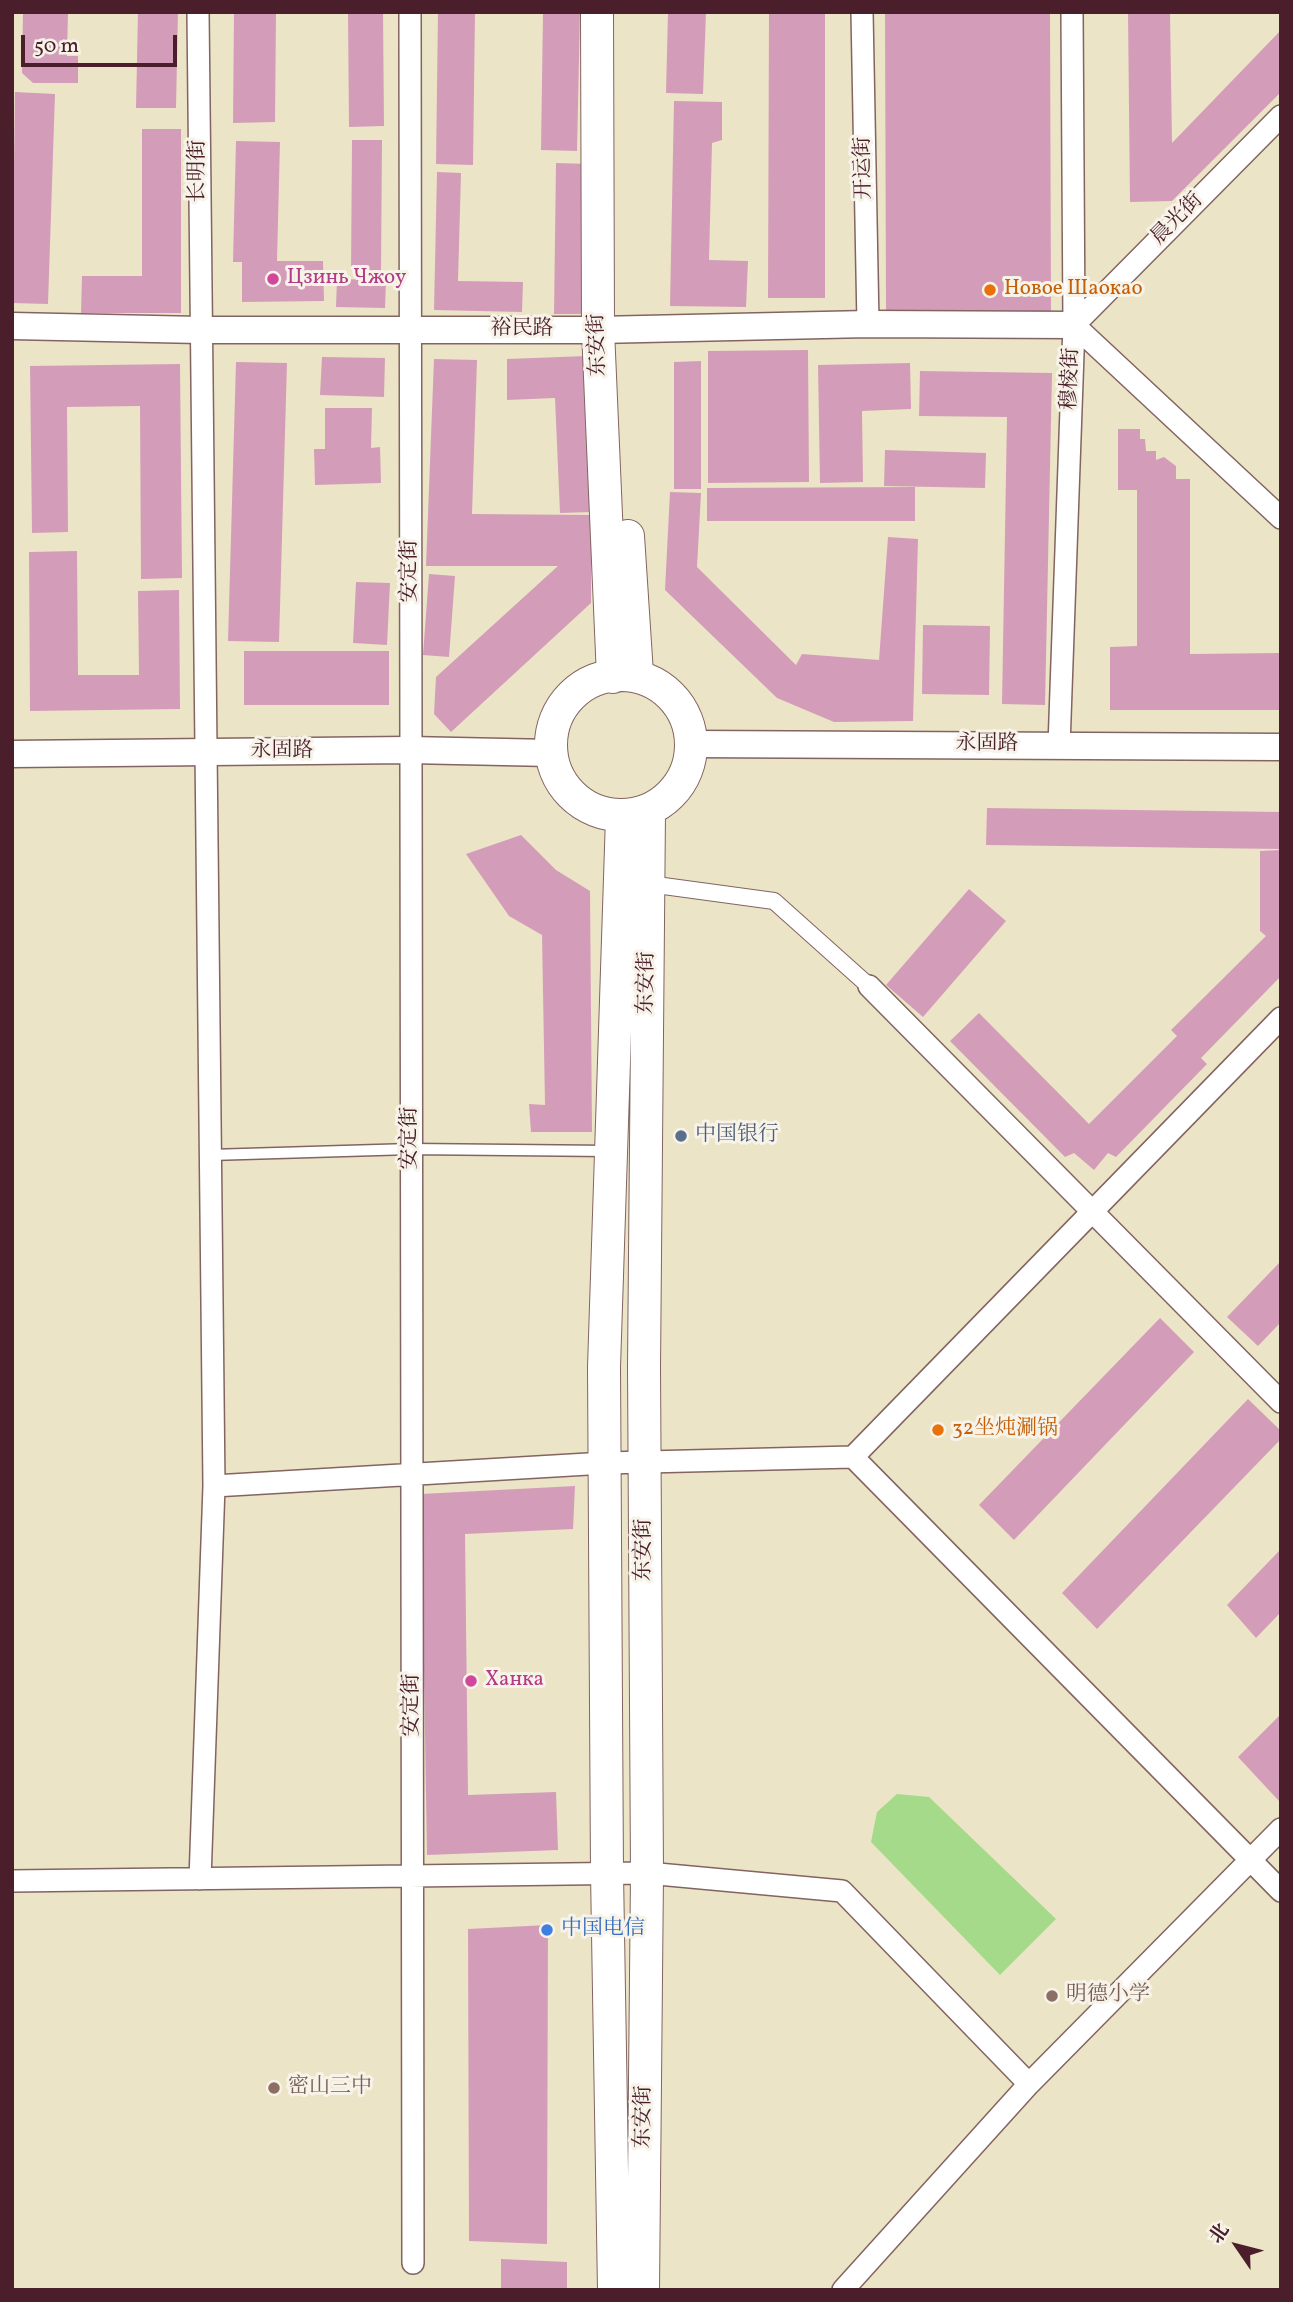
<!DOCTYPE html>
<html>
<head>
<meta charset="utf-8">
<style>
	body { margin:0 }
	#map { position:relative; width:1293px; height:2302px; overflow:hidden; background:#ece4c6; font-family:Vollkorn,"Noto Serif SC",serif }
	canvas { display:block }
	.frame { position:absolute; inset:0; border:14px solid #4a1f2b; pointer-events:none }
	.north { position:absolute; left:1202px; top:2211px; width:70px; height:70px; -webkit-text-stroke:5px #f7f3e8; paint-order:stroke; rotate:305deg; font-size:19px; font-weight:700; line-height:28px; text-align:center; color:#4a1f2b }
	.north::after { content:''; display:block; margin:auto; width:24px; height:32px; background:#4a1f2b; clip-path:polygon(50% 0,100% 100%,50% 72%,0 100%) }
	.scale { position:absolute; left:21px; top:35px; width:156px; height:32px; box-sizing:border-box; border:4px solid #4a1f2b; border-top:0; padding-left:9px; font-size:21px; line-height:24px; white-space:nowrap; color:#4a1f2b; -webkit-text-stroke:5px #f7f3e8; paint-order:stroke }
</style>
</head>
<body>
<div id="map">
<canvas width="1293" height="2302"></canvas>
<div class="frame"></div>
<div class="north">北</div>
<div class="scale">50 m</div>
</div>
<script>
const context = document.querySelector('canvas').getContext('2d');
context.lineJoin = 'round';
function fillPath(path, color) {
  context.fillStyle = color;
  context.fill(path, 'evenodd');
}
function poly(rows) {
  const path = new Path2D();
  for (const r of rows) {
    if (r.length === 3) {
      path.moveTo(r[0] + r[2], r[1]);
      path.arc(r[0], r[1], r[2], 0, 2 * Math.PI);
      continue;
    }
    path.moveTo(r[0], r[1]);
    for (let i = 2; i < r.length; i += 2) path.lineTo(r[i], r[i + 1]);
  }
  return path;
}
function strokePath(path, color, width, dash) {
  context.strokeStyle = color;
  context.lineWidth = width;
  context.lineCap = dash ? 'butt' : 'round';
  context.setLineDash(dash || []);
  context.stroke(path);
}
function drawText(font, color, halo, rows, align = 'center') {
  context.font = font + ' Vollkorn,"Noto Serif SC",serif';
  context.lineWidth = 6;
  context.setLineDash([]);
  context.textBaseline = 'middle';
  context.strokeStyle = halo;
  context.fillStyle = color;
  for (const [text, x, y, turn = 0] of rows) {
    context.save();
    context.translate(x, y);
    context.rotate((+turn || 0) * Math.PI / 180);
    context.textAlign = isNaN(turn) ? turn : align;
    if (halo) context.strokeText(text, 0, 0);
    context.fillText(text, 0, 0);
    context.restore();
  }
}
fillPath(poly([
	[897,1794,929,1797,1056,1919,1000,1975,871,1842,877,1812]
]), '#a4da8a');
fillPath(poly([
	[23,12,68,12,67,56,78,56,78,83,33,83,22,73],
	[138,12,178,12,176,108,136,108],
	[234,12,276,12,275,122,233,123],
	[348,12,383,12,384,126,349,127],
	[438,12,475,12,473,165,436,164],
	[543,12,580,12,577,151,541,150],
	[668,12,706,12,703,94,666,93],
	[769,12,825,12,825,298,768,298],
	[885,12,1050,12,1051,311,886,313],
	[1128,12,1170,12,1172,143,1281,30,1281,92,1172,201,1130,202],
	[15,92,55,94,48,304,12,303],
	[674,101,722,102,722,140,712,143,709,260,748,261,746,307,670,306],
	[142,129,181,129,181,313,81,313,82,276,142,276],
	[352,140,382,140,381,271,351,271],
	[236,141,280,142,277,261,323,261,324,301,242,302,242,262,233,262],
	[556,163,590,164,588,314,554,314],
	[437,172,461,173,458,281,523,282,522,312,434,310],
	[337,279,386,280,385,308,336,307],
	[808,350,809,482,708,483,708,351],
	[587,356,593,512,560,513,555,398,507,400,507,359],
	[322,357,385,358,384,397,320,395],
	[434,359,477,360,472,514,591,515,591,603,451,732,434,714,436,677,558,566,426,566],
	[701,361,701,489,674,489,674,362],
	[236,362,287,363,279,642,228,641],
	[910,363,911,409,862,411,863,482,820,483,818,365],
	[180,364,182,578,141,579,140,406,67,407,68,532,32,533,30,366],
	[920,371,1052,373,1045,705,1002,704,1007,417,919,416],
	[325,408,372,408,371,448,380,447,381,483,315,485,314,449,325,449],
	[1118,429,1140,429,1140,439,1145,439,1146,451,1156,451,1156,460,1164,457,1176,466,1176,479,1190,479,1190,654,1281,653,1281,710,1110,710,1110,647,1137,646,1137,490,1118,490],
	[885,450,986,453,985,488,884,486],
	[915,487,915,521,707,521,707,488],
	[670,492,701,493,697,567,796,665,802,654,879,660,888,537,918,539,913,721,834,722,777,698,665,590],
	[77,551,78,675,139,675,138,591,179,590,180,709,30,711,29,552],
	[429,574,455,576,449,657,423,655],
	[356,582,390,583,387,645,353,643],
	[923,625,990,626,989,695,922,694],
	[244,651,389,651,389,705,244,705],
	[987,808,1281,812,1281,849,986,845],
	[521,835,556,870,590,891,592,1132,531,1132,529,1104,545,1105,542,935,509,916,466,854],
	[1281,850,1281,976,1201,1058,1207,1064,1116,1157,1108,1153,1094,1170,1074,1153,1065,1157,950,1041,979,1013,1089,1124,1177,1036,1171,1030,1266,936,1260,931,1260,851],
	[969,889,1006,921,923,1017,886,985],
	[1281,1261,1281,1322,1258,1346,1227,1317],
	[1160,1318,1194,1352,1014,1540,979,1505],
	[1248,1399,1281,1431,1281,1439,1097,1629,1062,1593],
	[575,1486,573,1529,465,1534,468,1795,556,1792,558,1850,427,1855,421,1494],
	[1281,1549,1281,1612,1256,1638,1227,1605],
	[1281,1714,1281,1799,1279,1801,1238,1757],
	[548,1925,547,2244,469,2241,468,1929],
	[501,2259,567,2262,567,2290,501,2290]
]), '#d39db9');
const service = poly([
	[210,1155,411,1149,609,1151]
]);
const pedestrian = poly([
	[649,884,774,901,869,986]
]);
const minor = poly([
	[198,12,214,1486,200,1879],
	[410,12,413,2263],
	[862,12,868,324],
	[1281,116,1074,325,1281,518],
	[1059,746,1074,325,1072,12],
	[869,986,1281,1402],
	[853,1457,1281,1891],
	[214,1486,605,1463,853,1457,1281,1018],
	[12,1881,647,1873,842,1891,1029,2084],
	[843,2290,1029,2084,1281,1829]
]);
const tertiary = poly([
	[12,326,200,330,598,330,868,324,1074,325],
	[692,744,1281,747],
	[12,754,409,750,551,753]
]);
const secondary = poly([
	[597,12,598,330,613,677],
	[628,536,637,674],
	[621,745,70],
	[614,2290,607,1873,604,1367,622,817],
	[643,2290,647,1873,644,1367,649,811]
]);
strokePath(service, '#836461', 13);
strokePath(pedestrian, '#836461', 18);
strokePath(minor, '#836461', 24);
strokePath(tertiary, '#836461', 29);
strokePath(secondary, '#836461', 34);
strokePath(service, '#fff', 10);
strokePath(pedestrian, '#fff', 16);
strokePath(minor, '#fff', 21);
strokePath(tertiary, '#fff', 26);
strokePath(secondary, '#fff', 32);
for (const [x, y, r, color] of [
	[273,279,7,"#d1479c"],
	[990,290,7,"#e8710a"],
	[681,1136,7,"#5c6f8a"],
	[938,1430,7,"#e8710a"],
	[471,1681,7,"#d1479c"],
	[547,1930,7,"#3f7fe0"],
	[1052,1996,7,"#8d6e63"],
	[274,2088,7,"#8d6e63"]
]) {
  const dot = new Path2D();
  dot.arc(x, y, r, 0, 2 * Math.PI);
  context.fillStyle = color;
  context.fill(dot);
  strokePath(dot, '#f7f3e8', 2.5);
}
drawText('21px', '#4a1f2b', '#f7f3e8', [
	["开运街",865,168,-91],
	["长明街",199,171,-90],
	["晨光街",1178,220,-45],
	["裕民路",522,330],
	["东安街",599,345,-92],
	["穆棱街",1072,379,-88],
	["安定街",411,571,-90],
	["永固路",987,745],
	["永固路",282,752],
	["东安街",648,983,-89],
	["安定街",411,1138,-90],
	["东安街",645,1550,-90],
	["安定街",413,1705,-90],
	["东安街",645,2117,-89]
]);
drawText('21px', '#b23c85', '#f7f3e8', [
	["Цзинь Чжоу",287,279],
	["Ханка",485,1681]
], 'left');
drawText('21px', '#c56008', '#f7f3e8', [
	["Новое Шаокао",1004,290],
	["32坐炖涮锅",952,1430]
], 'left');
drawText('21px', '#4e5e75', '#f7f3e8', [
	["中国银行",695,1136]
], 'left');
drawText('21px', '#366cbe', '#f7f3e8', [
	["中国电信",561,1930]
], 'left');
drawText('21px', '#785e54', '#f7f3e8', [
	["明德小学",1066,1996],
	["密山三中",288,2088]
], 'left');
</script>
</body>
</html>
